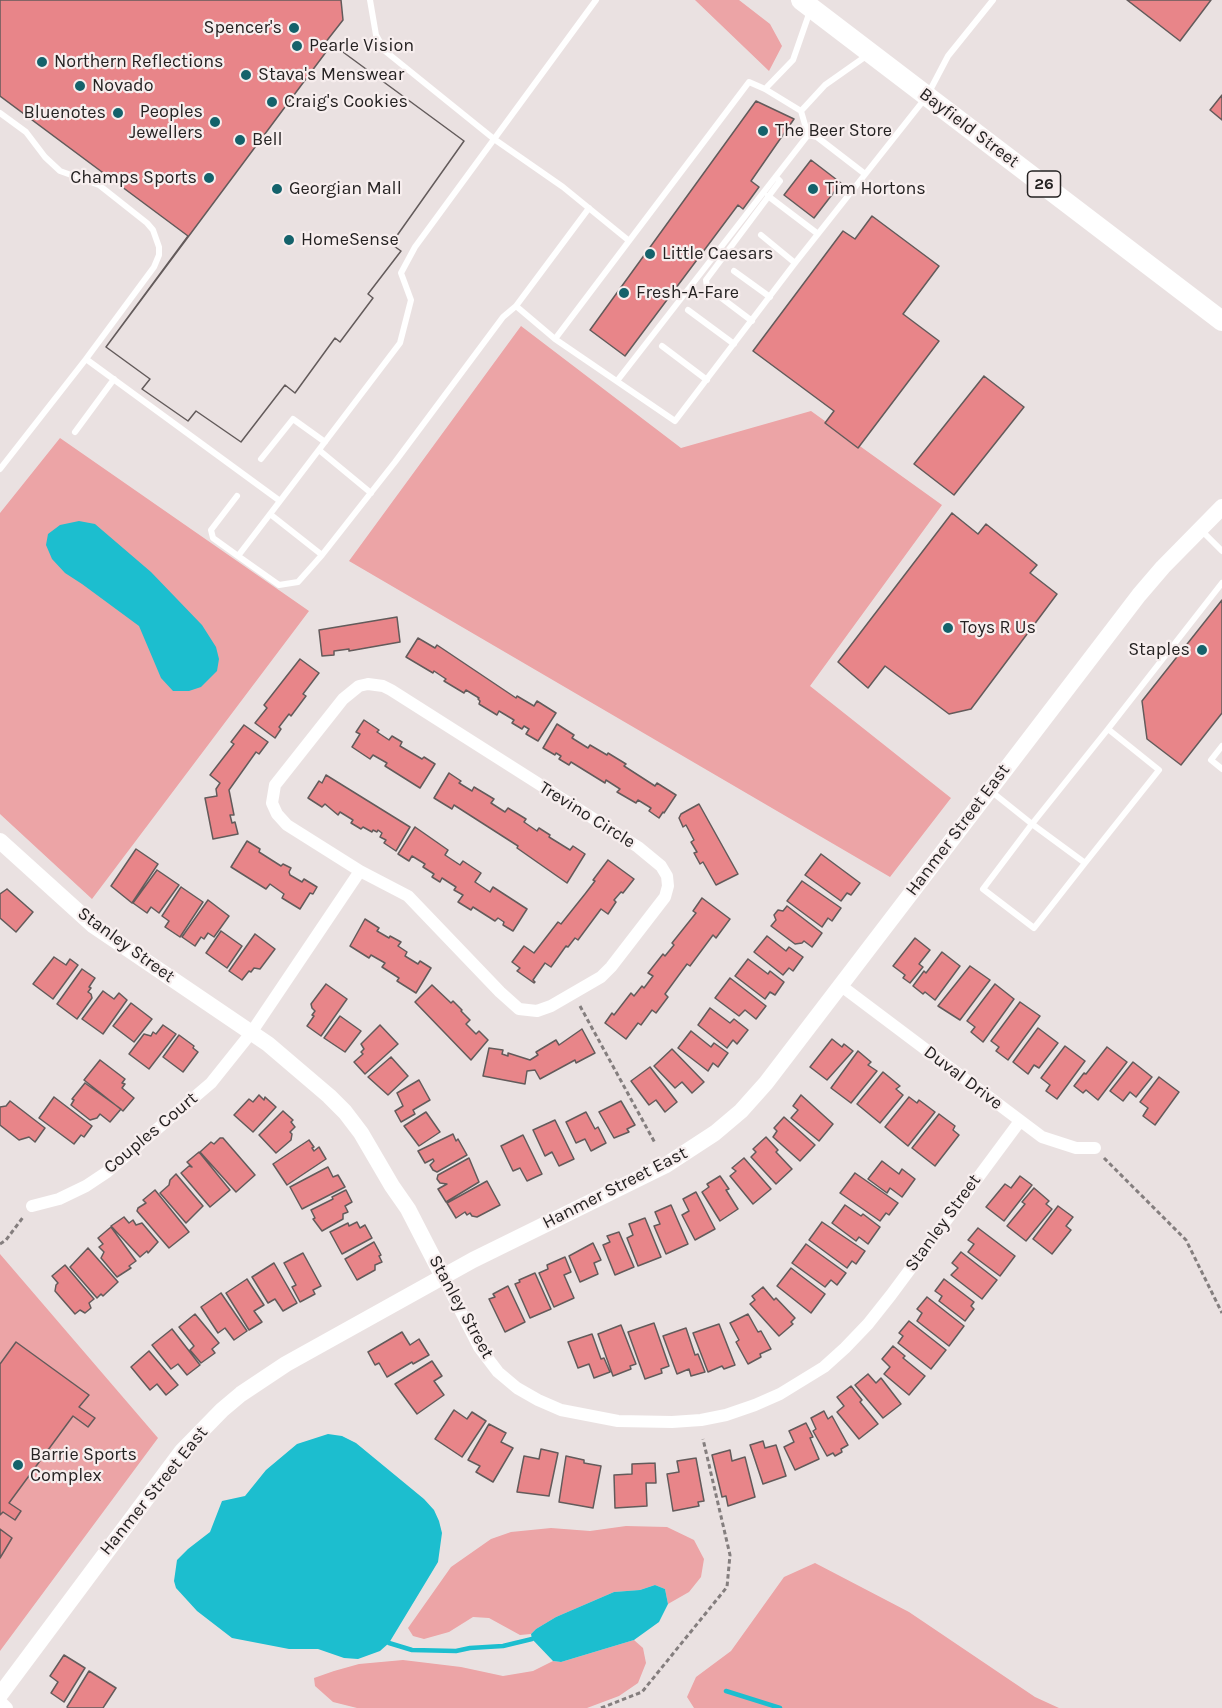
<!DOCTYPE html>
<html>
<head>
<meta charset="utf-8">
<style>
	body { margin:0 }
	canvas { display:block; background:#eae1e1 }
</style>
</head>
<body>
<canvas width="1222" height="1708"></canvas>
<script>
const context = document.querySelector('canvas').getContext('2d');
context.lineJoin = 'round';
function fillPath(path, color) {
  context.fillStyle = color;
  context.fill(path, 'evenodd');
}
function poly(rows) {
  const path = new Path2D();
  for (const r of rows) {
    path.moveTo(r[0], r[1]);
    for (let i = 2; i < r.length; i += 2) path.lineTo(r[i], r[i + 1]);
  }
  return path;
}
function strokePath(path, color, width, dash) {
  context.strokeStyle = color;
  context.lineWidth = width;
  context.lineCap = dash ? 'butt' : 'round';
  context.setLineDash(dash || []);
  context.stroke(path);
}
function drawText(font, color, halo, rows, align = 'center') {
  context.font = font + ' Karla,sans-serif';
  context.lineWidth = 4.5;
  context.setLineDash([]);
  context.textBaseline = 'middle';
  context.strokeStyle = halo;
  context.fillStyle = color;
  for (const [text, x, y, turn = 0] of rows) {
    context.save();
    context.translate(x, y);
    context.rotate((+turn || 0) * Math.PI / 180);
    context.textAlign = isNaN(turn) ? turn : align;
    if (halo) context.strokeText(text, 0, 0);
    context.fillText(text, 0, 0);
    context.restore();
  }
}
fillPath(poly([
	[695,0,739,0,770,24,782,46,769,71],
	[521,326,681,448,811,411,942,505,810,686,951,798,890,877,349,561],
	[60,438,309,611,92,899,0,814,0,513],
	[0,1254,158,1438,0,1651],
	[626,1526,667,1527,694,1540,704,1559,701,1577,689,1592,668,1604,665,1589,655,1585,640,1590,614,1592,556,1617,536,1629,531,1634,520,1635,489,1618,473,1617,449,1632,424,1639,413,1636,408,1628,451,1567,491,1539,511,1532,551,1528,590,1531],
	[815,1563,909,1612,1035,1697,1059,1708,694,1708,687,1697,696,1677,731,1651,784,1577],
	[634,1640,643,1648,646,1663,638,1683,619,1696,587,1708,357,1708,333,1702,315,1686,314,1678,334,1671,359,1664,403,1660,461,1667,503,1676,533,1671,553,1661,561,1662]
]), '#eca4a6');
fillPath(poly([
	[79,521,95,524,151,572,202,625,216,647,219,659,217,671,201,687,189,691,173,691,161,678,139,626,82,584,65,573,52,559,46,545,48,534,60,525],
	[328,1434,342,1436,356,1443,424,1499,434,1510,439,1521,442,1533,438,1562,389,1643,380,1651,358,1659,344,1658,318,1649,289,1649,232,1638,197,1611,176,1588,174,1581,177,1560,188,1549,210,1532,222,1501,245,1496,266,1470,297,1444],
	[655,1585,665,1589,668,1604,659,1622,634,1640,561,1662,553,1661,532,1639,531,1634,536,1629,556,1617,614,1592,640,1590]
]), '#1cbecf');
strokePath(poly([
	[389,1643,412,1650,456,1651,470,1648,503,1646,532,1639],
	[726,1691,780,1708]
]), '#1cbecf', 4.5);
const building = poly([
	[0,0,341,0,343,20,325,43,330,46,332,44,464,141,391,244,401,251,368,294,373,298,340,342,335,338,295,393,285,385,241,442,196,411,188,421,142,389,150,379,106,347,188,236,0,96,0,0],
	[1127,0,1211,0,1180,41,1127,0],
	[332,44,464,141,391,244,401,251,368,294,373,298,340,342,335,338,295,393,285,385,241,442,196,411,188,421,142,389,150,379,106,347,332,44],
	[1222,95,1222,120,1210,110,1222,95],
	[756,101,794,119,751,181,759,187,743,209,738,205,625,356,590,330,756,101],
	[811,160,841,183,814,218,784,195,811,160],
	[872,216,939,266,903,314,939,341,858,448,825,423,834,411,753,351,843,231,855,239,872,216],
	[984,376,1024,407,954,495,914,464,984,376],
	[952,513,978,534,986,524,1037,565,1030,573,1057,594,971,709,949,714,885,666,868,688,838,662,952,513],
	[1222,600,1222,713,1181,765,1147,739,1142,701,1222,600],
	[397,617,400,642,349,651,349,649,334,651,334,655,322,656,319,630,397,617],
	[418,638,435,648,437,645,516,698,517,696,534,706,537,701,556,713,538,741,526,734,529,729,524,726,522,729,512,723,514,720,499,711,497,715,479,704,480,701,478,699,479,698,466,690,464,693,444,681,446,679,434,671,433,673,406,657,418,638],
	[300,659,319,673,303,694,306,696,291,716,289,714,279,727,281,729,275,738,255,723,267,708,264,705,300,659],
	[364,720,379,730,377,732,389,740,392,736,402,742,400,746,422,759,424,757,435,764,420,788,385,766,387,763,373,755,370,759,352,747,360,734,356,732,364,720],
	[557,724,574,735,572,738,588,748,590,745,607,755,608,753,626,764,624,766,655,786,657,783,676,795,664,813,663,812,659,818,649,811,651,808,638,800,636,803,617,792,620,789,606,780,605,783,571,762,569,765,559,759,561,756,556,753,555,755,543,748,557,724],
	[244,725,268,742,259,754,256,752,229,790,234,815,230,815,232,823,235,822,238,834,213,839,205,798,217,796,216,789,220,783,210,775,234,744,231,742,244,725],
	[449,773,461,781,459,783,472,791,474,787,494,799,491,803,505,812,508,808,526,819,524,822,537,831,539,828,550,835,549,837,570,850,573,846,585,854,567,883,517,848,518,846,454,805,452,809,434,798,449,773],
	[326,775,410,827,396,851,384,843,386,840,380,837,382,833,378,830,377,832,373,830,372,832,363,827,361,829,351,823,353,820,340,812,338,815,325,804,322,807,308,798,319,781,322,783,326,775],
	[699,804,738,874,716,885,703,862,700,864,694,853,697,852,691,842,694,840,686,825,683,827,679,818,681,814,699,804],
	[415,827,448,850,445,855,460,865,463,861,481,873,475,882,490,892,493,887,527,909,513,931,503,925,504,922,498,918,495,921,473,907,471,910,458,902,463,895,454,890,456,887,442,878,440,882,432,877,434,874,423,867,425,864,412,856,409,861,398,854,415,827],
	[247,841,260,849,259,852,281,866,283,864,291,868,289,872,290,875,302,882,304,879,317,887,313,894,310,893,300,909,282,898,284,894,270,884,266,889,231,867,247,841],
	[136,849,158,864,132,903,111,886,136,849],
	[821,854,860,883,851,895,847,893,841,901,805,875,821,854],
	[608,860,634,879,623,893,621,892,614,900,616,902,608,914,601,909,578,940,575,938,568,947,566,946,551,967,545,963,533,980,535,982,534,983,517,971,520,968,512,962,524,946,534,953,558,922,561,924,585,894,595,881,593,880,608,860],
	[157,870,179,885,159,913,151,907,147,913,133,903,157,870],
	[802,881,841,908,832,921,828,918,822,927,787,901,802,881],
	[181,887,203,902,180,937,165,927,169,921,162,916,181,887],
	[7,889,33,912,16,932,0,918,0,894,7,889],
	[702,898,730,919,716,938,713,935,690,966,687,964,665,994,668,997,656,1013,652,1010,641,1025,638,1023,626,1039,605,1023,612,1013,614,1015,631,993,634,996,642,986,644,988,653,976,648,973,663,954,665,956,674,945,672,943,696,913,693,911,702,898],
	[208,900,229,916,214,937,208,933,204,939,201,937,195,946,182,937,208,900],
	[787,906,822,933,812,947,804,941,802,943,795,944,771,926,776,920,774,915,778,910,783,911,787,906],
	[365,919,379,928,377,931,389,938,390,936,401,942,398,946,407,952,405,956,418,964,420,961,431,968,416,993,397,981,399,978,382,967,385,963,371,955,369,958,350,946,365,919],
	[221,931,242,946,227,968,206,953,221,931],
	[255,934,275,949,260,969,254,968,251,972,249,971,242,980,229,971,255,934],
	[767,936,786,951,789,947,803,957,793,971,789,968,783,975,754,952,767,936],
	[915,938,930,950,919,964,923,967,910,983,903,978,905,975,893,966,915,938],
	[942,952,960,966,935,1000,925,992,923,994,913,986,924,971,926,973,942,952],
	[54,957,66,965,70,959,78,965,53,999,33,984,54,957],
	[748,959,768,974,770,971,784,982,775,995,770,992,765,999,735,976,748,959],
	[970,966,990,980,960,1020,938,1006,970,966],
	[82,969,95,978,89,987,91,988,88,992,91,994,92,998,77,1019,57,1004,82,969],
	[730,978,766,1006,756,1019,745,1010,739,1016,715,998,730,978],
	[326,984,347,999,321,1036,307,1026,314,1016,312,1015,315,1011,312,1008,311,1004,326,984],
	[995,984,1014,999,983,1042,971,1032,975,1027,967,1021,995,984],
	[432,985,451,1003,453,1001,462,1010,461,1011,470,1020,466,1024,476,1034,479,1031,488,1040,471,1060,415,1002,432,985],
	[103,991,114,999,119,993,127,1000,103,1034,82,1019,103,991],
	[1020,1002,1040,1016,1008,1060,996,1051,999,1047,991,1041,1020,1002],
	[131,1003,152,1019,134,1042,113,1026,131,1003],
	[710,1008,730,1023,734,1019,748,1030,737,1044,733,1040,727,1048,698,1025,710,1008],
	[340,1016,361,1031,345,1052,324,1038,340,1016],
	[163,1025,176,1034,149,1069,129,1054,144,1034,151,1036,153,1032,156,1034,163,1025],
	[380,1025,398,1044,365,1074,354,1062,363,1054,361,1052,364,1049,361,1044,380,1025],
	[1038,1028,1058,1043,1039,1068,1034,1065,1028,1074,1013,1062,1038,1028],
	[582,1029,595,1053,576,1063,575,1060,540,1079,535,1070,527,1071,525,1084,483,1076,489,1048,503,1050,502,1054,508,1056,508,1053,530,1060,538,1055,536,1052,556,1040,559,1045,582,1029],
	[691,1031,711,1047,714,1043,728,1053,718,1067,713,1063,708,1071,678,1048,691,1031],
	[179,1035,194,1046,193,1048,198,1052,183,1072,163,1057,179,1035],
	[832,1039,842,1047,844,1044,853,1051,827,1080,810,1067,832,1039],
	[1065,1046,1085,1061,1057,1099,1046,1091,1050,1085,1041,1078,1065,1046],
	[1107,1047,1127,1062,1098,1100,1086,1090,1083,1093,1074,1086,1084,1073,1086,1074,1107,1047],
	[672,1049,704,1082,692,1093,682,1082,675,1088,654,1066,672,1049],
	[858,1051,871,1062,868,1065,877,1071,851,1103,831,1088,858,1051],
	[391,1057,408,1076,388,1095,368,1077,391,1057],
	[100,1060,125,1079,122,1083,125,1084,122,1088,134,1098,123,1111,84,1080,100,1060],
	[1133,1062,1152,1077,1136,1097,1130,1092,1123,1101,1110,1091,1133,1062],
	[650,1067,677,1102,665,1112,656,1100,649,1105,631,1081,650,1067],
	[883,1072,900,1086,896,1089,903,1095,880,1123,857,1104,883,1072],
	[1159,1077,1179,1092,1155,1125,1143,1116,1148,1108,1140,1102,1159,1077],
	[419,1080,430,1100,413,1110,415,1114,401,1122,395,1111,403,1106,397,1093,419,1080],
	[85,1083,121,1109,110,1122,100,1114,97,1118,90,1120,71,1105,74,1100,72,1099,85,1083],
	[259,1095,264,1100,265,1097,276,1107,253,1132,234,1115,249,1099,253,1102,259,1095],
	[801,1095,833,1124,819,1141,791,1118,798,1110,793,1106,801,1095],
	[54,1097,92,1126,84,1137,81,1135,74,1144,39,1118,54,1097],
	[909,1097,917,1103,919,1100,935,1112,908,1146,885,1127,909,1097],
	[10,1101,45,1128,35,1142,29,1137,19,1140,0,1125,0,1107,6,1106,10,1101],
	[621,1101,635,1125,627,1129,629,1132,614,1138,599,1112,621,1101],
	[283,1111,293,1120,291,1122,295,1127,290,1132,292,1134,291,1140,276,1153,259,1135,283,1111],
	[426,1112,440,1132,419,1146,404,1126,426,1112],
	[586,1112,595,1129,598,1127,606,1143,591,1151,585,1139,576,1143,566,1122,586,1112],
	[939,1114,955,1126,953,1130,959,1135,935,1166,912,1148,939,1114],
	[784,1117,815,1145,800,1161,773,1137,777,1131,774,1128,784,1117],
	[555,1120,574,1159,559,1166,552,1152,545,1156,533,1130,555,1120],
	[453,1134,456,1141,458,1139,467,1155,437,1172,433,1170,430,1165,434,1161,433,1159,425,1163,418,1151,453,1134],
	[523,1135,542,1174,527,1181,520,1168,513,1171,501,1146,523,1135],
	[766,1137,778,1150,776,1152,792,1169,776,1184,751,1157,756,1152,753,1149,766,1137],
	[220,1138,223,1138,255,1175,236,1192,200,1152,211,1142,214,1144,220,1138],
	[309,1140,314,1147,312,1148,314,1151,319,1147,326,1159,287,1185,273,1164,309,1140],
	[199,1152,230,1190,210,1207,181,1173,189,1166,192,1167,187,1162,199,1152],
	[469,1158,479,1182,446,1202,438,1189,447,1184,440,1183,437,1179,438,1175,469,1158],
	[744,1158,771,1189,753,1204,730,1176,736,1171,732,1168,744,1158],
	[882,1161,899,1174,902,1169,915,1179,902,1197,890,1188,887,1193,868,1179,882,1161],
	[328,1167,333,1177,338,1175,345,1187,302,1209,290,1187,328,1167],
	[855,1173,898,1203,889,1215,886,1213,880,1221,840,1193,855,1173],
	[176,1174,203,1206,186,1223,160,1193,169,1185,170,1180,176,1174],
	[720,1176,729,1189,726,1190,738,1209,720,1221,702,1192,709,1187,707,1184,720,1176],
	[1020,1176,1032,1185,1004,1221,986,1207,1005,1184,1011,1188,1020,1176],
	[487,1181,500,1205,477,1217,472,1216,470,1213,467,1215,465,1212,456,1218,447,1203,487,1181],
	[1034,1188,1049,1201,1046,1204,1052,1209,1026,1241,1007,1226,1025,1204,1022,1202,1034,1188],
	[155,1190,189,1232,169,1248,137,1211,138,1208,146,1203,143,1200,155,1190],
	[346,1190,352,1202,345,1206,348,1212,343,1214,343,1219,322,1231,313,1219,315,1218,311,1210,333,1199,332,1197,346,1190],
	[696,1192,715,1229,695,1240,682,1215,689,1211,683,1199,696,1192],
	[671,1205,688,1244,666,1254,654,1226,660,1224,655,1212,671,1205],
	[845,1205,861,1216,863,1214,880,1227,868,1244,859,1237,856,1241,832,1223,845,1205],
	[1058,1206,1073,1217,1066,1226,1071,1230,1052,1254,1033,1239,1058,1206],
	[124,1217,129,1223,133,1220,136,1225,142,1223,158,1242,148,1253,147,1251,140,1257,111,1226,124,1217],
	[645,1218,661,1257,638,1266,627,1238,633,1235,629,1224,645,1218],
	[357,1222,360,1228,365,1225,372,1238,342,1254,330,1232,348,1223,349,1226,357,1222],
	[822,1222,865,1251,856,1264,852,1261,847,1268,809,1240,822,1222],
	[111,1227,136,1261,129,1266,131,1268,117,1277,101,1258,104,1252,99,1247,103,1244,98,1238,111,1227],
	[978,1228,1015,1256,1000,1276,968,1252,974,1244,968,1240,978,1228],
	[619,1232,634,1267,615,1275,603,1245,610,1242,607,1236,619,1232],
	[374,1242,381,1255,379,1256,382,1262,375,1265,375,1270,357,1280,345,1259,374,1242],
	[593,1243,601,1260,594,1263,598,1274,580,1282,569,1256,593,1243],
	[806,1244,846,1273,837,1285,831,1280,825,1287,792,1263,806,1244],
	[88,1248,118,1282,103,1296,101,1294,97,1298,70,1267,88,1248],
	[961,1252,997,1280,982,1299,951,1275,958,1268,952,1263,961,1252],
	[303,1253,321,1286,313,1290,315,1294,300,1302,292,1287,296,1285,284,1263,303,1253],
	[565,1257,571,1272,564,1275,574,1298,554,1307,539,1273,548,1269,547,1265,565,1257],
	[274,1263,297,1303,283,1311,275,1299,268,1303,252,1277,274,1263],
	[65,1265,94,1299,89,1303,91,1308,85,1313,80,1310,75,1314,55,1291,56,1285,58,1283,52,1276,65,1265],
	[791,1268,825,1294,811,1313,777,1286,791,1268],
	[535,1273,551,1309,530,1318,515,1284,520,1282,519,1280,535,1273],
	[247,1279,264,1305,254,1311,262,1322,249,1330,226,1293,247,1279],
	[944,1279,974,1302,971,1306,974,1309,965,1321,939,1301,942,1296,935,1291,944,1279],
	[508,1286,525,1322,505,1332,489,1299,495,1297,493,1294,508,1286],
	[763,1287,774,1300,776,1298,795,1318,791,1322,793,1324,779,1336,750,1304,755,1300,752,1296,763,1287],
	[221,1293,247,1331,234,1340,225,1328,218,1333,201,1307,221,1293],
	[927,1297,964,1326,949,1346,917,1321,922,1313,917,1309,927,1297],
	[195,1314,219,1343,212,1349,215,1353,201,1363,190,1350,194,1346,179,1327,195,1314],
	[748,1314,758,1332,761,1331,771,1349,760,1354,761,1357,748,1364,736,1342,739,1340,730,1323,748,1314],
	[909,1321,946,1350,931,1369,898,1343,903,1336,899,1333,909,1321],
	[654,1323,669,1366,661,1369,662,1373,645,1379,628,1332,654,1323],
	[719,1324,735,1365,724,1369,722,1366,708,1372,693,1333,719,1324],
	[621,1325,636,1364,630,1366,631,1369,613,1376,598,1334,621,1325],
	[686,1328,695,1355,698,1354,705,1372,691,1376,689,1369,677,1374,663,1336,686,1328],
	[172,1329,200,1365,187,1375,178,1364,171,1369,152,1345,172,1329],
	[402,1332,410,1345,419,1339,429,1355,413,1364,412,1362,387,1377,379,1363,375,1365,368,1352,402,1332],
	[592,1334,601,1359,604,1358,610,1372,594,1378,589,1364,578,1368,568,1342,592,1334],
	[16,1342,89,1395,79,1407,95,1418,88,1427,73,1416,9,1503,21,1511,15,1520,3,1512,0,1515,0,1364,16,1342],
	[893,1346,905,1356,903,1358,925,1376,909,1395,884,1374,890,1367,882,1359,893,1346],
	[149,1351,178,1385,166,1395,157,1384,150,1390,131,1367,149,1351],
	[432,1361,442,1376,434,1381,444,1395,417,1414,395,1384,432,1361],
	[868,1374,876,1383,881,1378,901,1404,883,1418,855,1385,868,1374],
	[851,1386,862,1400,860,1402,878,1424,859,1439,837,1412,844,1406,837,1397,851,1386],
	[454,1410,467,1419,472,1412,486,1421,462,1457,435,1439,454,1410],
	[824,1411,828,1419,832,1416,848,1445,841,1449,842,1452,835,1456,833,1453,827,1456,813,1431,816,1429,811,1418,824,1411],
	[806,1423,813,1437,810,1438,819,1459,795,1470,784,1447,794,1442,789,1431,806,1423],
	[489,1424,506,1433,501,1442,513,1448,493,1482,476,1472,480,1466,468,1460,489,1424],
	[763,1441,765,1448,776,1445,786,1476,763,1484,750,1445,763,1441],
	[541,1449,558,1453,549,1496,517,1492,524,1456,539,1459,541,1449],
	[730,1450,732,1461,745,1457,755,1497,728,1506,726,1496,722,1497,712,1455,730,1450],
	[566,1456,584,1460,584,1463,601,1466,593,1508,559,1502,566,1456],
	[696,1458,704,1501,698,1502,699,1506,673,1511,667,1474,679,1472,677,1461,696,1458],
	[655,1463,656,1483,646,1483,647,1506,615,1508,614,1475,632,1474,632,1464,655,1463],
	[0,1529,12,1538,0,1558,0,1529],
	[64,1655,85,1668,64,1702,51,1693,58,1682,50,1676,64,1655],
	[89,1671,116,1688,103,1708,68,1708,67,1707,89,1671]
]);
fillPath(building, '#e88589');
strokePath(building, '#635b5b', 1.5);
strokePath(poly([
	[580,1006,655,1143],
	[1104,1158,1186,1240,1222,1313],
	[0,1244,6,1240,24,1216],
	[601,1708,642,1692,727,1587,730,1555,703,1439]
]), '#847e7e', 3, [4.5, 3]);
strokePath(poly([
	[370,0,376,35,385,51,494,139,563,187,628,240],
	[765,89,793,60,810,11],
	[801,111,825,85,869,54],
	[0,113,26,132,45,157,60,171,99,185,147,223,153,230,159,247,159,255,154,267,86,359,0,469],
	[808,135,817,137,865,174],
	[768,196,818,234],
	[761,235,795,263],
	[734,271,770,297],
	[516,306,555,339],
	[688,310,734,344],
	[752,321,707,287,706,280,780,181,776,177],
	[662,346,707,380],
	[86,359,280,501,400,343,411,300,401,273,415,247,596,0],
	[617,381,808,135,801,111,765,89,749,82,555,339,675,421,795,263,927,96,948,56,993,0],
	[75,432,114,379],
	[319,450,371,493],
	[261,459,293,419,325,442],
	[237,496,211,530,213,538,238,556],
	[280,501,238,556,279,585,298,582,322,555,395,462,503,317,516,306,589,208],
	[270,514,322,555],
	[1201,530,1222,551],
	[1108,729,1222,583],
	[1222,746,1211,760,1222,769],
	[992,792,1032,824,1085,863,1034,928,983,889,1032,824,1108,729,1159,770,1085,863]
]), '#fff', 6);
strokePath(poly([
	[368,684,383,686,391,690,638,847,661,866,667,876,668,886,665,897,611,967,601,977,551,1006,537,1011,519,1009,500,992,408,896,360,871,287,825,277,814,272,803,275,785,343,699,359,686,368,684],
	[840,985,1042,1137,1076,1148,1095,1148],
	[32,1206,59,1199,86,1186,107,1172,211,1083,251,1033,360,871],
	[443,1277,479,1347,498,1372,517,1388,538,1400,561,1410,618,1421,672,1422,701,1420,726,1415,755,1405,780,1394,824,1367,845,1348,868,1324,891,1295,1020,1121],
	[0,1701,7,1708]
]), '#fff', 12);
strokePath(poly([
	[0,841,94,926,268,1044,329,1096,345,1112,361,1133,392,1186,408,1209,443,1277],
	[0,1695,182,1451,222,1410,241,1394,286,1364,473,1260,666,1165,715,1133,741,1111,766,1083,1139,595,1163,567,1222,507]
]), '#fff', 16);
strokePath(poly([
	[801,0,1222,321]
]), '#fff', 20);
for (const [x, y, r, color] of [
	[294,28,6,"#14626b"],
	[297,46,6,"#14626b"],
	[42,62,6,"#14626b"],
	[246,75,6,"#14626b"],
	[80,86,6,"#14626b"],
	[272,102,6,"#14626b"],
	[118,113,6,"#14626b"],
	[215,122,6,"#14626b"],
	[763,131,6,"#14626b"],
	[240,140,6,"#14626b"],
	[209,178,6,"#14626b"],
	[277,189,6,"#14626b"],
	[813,189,6,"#14626b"],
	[289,240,6,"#14626b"],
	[650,254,6,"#14626b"],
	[624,293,6,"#14626b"],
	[948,628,6,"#14626b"],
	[1202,650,6,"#14626b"],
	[18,1465,6,"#14626b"]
]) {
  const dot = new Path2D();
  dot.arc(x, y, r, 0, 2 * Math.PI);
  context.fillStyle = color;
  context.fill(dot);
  strokePath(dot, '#f7eeee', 2);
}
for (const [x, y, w] of [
	[1044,184,33]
]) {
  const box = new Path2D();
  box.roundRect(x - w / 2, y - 13, w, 26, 4.5);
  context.fillStyle = '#f7eeee';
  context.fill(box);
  strokePath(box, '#252222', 1.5);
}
drawText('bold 16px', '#252222', null, [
	["26",1044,184]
]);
drawText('18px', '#252222', '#f7eeee', [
	["Spencer's",282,28,"right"],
	["Pearle Vision",309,46],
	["Northern Reflections",54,62],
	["Stava's Menswear",258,75],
	["Novado",92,86],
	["Craig's Cookies",284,102],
	["Peoples",203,112,"right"],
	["Jewellers",203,133,"right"],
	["Bluenotes",106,113,"right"],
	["The Beer Store",775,131],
	["Bell",252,140],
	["Champs Sports",197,178,"right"],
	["Georgian Mall",289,189],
	["Tim Hortons",825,189],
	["HomeSense",301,240],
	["Little Caesars",662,254],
	["Fresh-A-Fare",636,293],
	["Toys R Us",960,628],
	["Staples",1190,650,"right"],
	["Barrie Sports",30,1455],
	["Complex",30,1476]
], 'left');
drawText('18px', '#252222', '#f7eeee', [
	["Bayfield Street",969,128,37],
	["Trevino Circle",587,815,32],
	["Hanmer Street East",958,830,-53],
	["Stanley Street",126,945,36],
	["Duval Drive",963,1078,37],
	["Couples Court",151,1133,-40],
	["Hanmer Street East",615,1188,-27],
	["Stanley Street",943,1223,-54],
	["Stanley Street",461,1307,61],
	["Hanmer Street East",154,1491,-51]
]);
</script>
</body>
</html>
